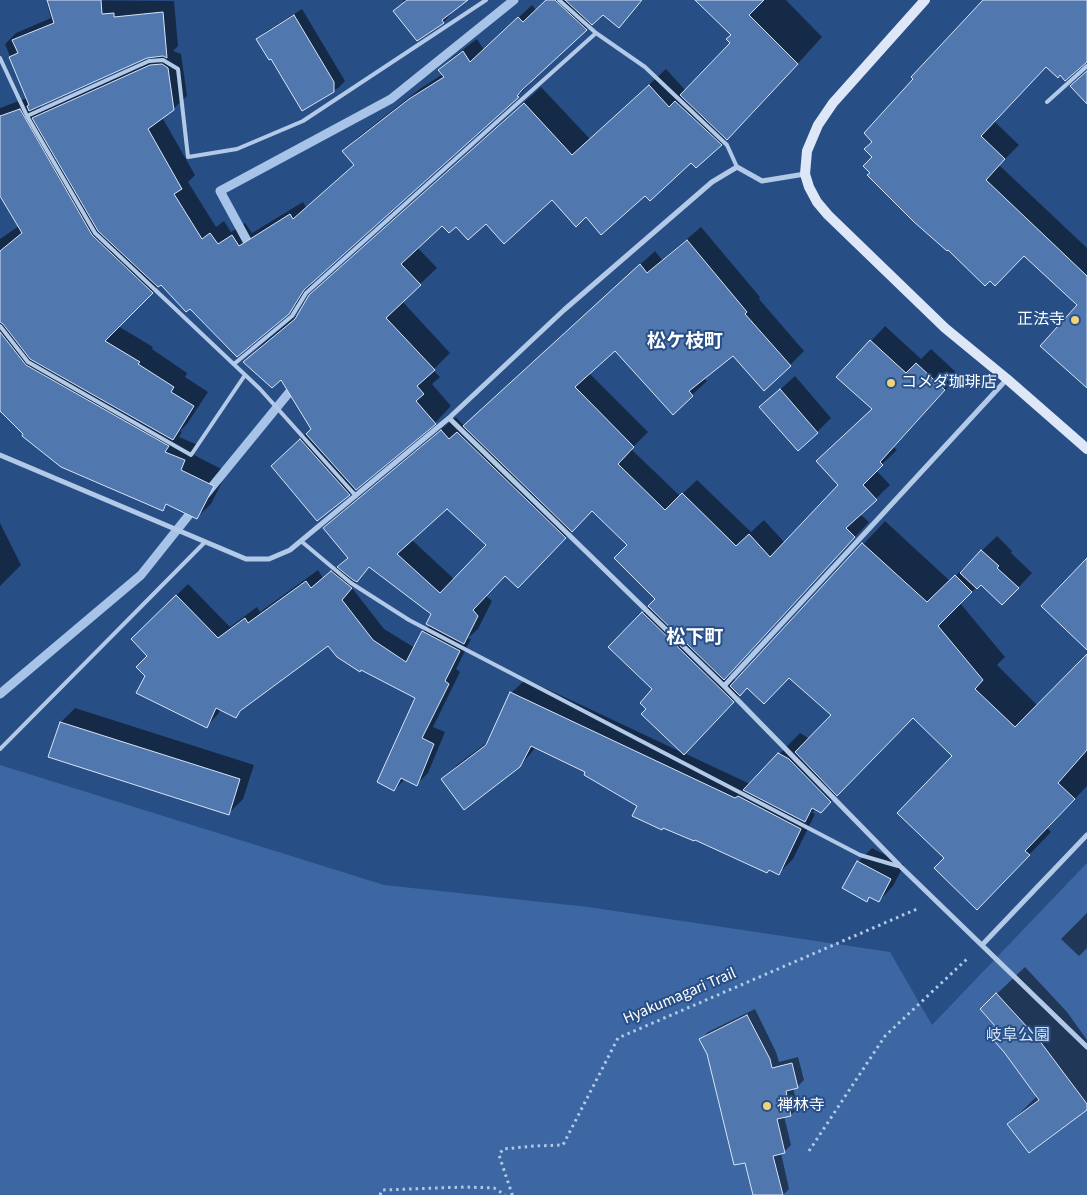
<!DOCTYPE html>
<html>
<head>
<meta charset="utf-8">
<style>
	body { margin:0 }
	canvas { display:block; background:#284e86 }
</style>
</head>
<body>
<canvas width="1087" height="1195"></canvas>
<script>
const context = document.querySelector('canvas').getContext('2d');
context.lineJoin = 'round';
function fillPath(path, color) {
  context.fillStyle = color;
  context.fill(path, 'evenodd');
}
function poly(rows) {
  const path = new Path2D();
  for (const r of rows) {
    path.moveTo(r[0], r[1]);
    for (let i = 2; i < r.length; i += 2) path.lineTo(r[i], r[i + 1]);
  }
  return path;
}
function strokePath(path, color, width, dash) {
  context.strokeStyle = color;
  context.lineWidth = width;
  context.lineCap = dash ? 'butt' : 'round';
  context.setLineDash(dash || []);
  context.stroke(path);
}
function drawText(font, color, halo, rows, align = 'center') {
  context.font = font + ' "Source Sans 3","Noto Sans JP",sans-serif';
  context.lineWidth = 4;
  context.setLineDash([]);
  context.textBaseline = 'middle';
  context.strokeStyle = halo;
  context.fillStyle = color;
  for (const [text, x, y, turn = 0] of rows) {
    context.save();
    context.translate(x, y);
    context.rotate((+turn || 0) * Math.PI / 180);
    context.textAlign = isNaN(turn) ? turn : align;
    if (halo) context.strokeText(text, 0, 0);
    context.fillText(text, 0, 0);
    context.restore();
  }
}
fillPath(poly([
	[0,765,384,885,588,907,890,952,932,1025,1087,863,1087,1195,0,1195]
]), '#3c67a3');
fillPath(poly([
	[46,0,174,1,178,46,173,51,181,54,187,96,173,109,162,117,195,175,188,182,216,227,224,221,231,232,245,223,252,233,303,202,306,207,355,165,344,151,357,138,421,88,443,74,440,70,453,57,477,39,484,50,532,5,536,10,547,0,643,0,619,26,603,13,529,82,531,83,518,96,315,279,302,299,288,313,190,307,161,283,118,326,153,347,152,349,187,373,185,377,208,392,187,424,180,431,182,432,179,437,198,445,194,455,227,472,211,504,196,518,168,504,162,510,24,434,0,409,0,239,19,226,0,186,0,108,27,98,5,44,16,33,51,18],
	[147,56,155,56,47,105,42,109,40,105],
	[403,0,466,0,451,12,452,13,443,23,395,11,404,2],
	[697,0,786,0,822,37,753,113,721,144,691,161,645,195,586,216,552,198,486,222,456,225,443,224,417,247,437,268,402,301,450,353,433,370,440,377,432,384,451,406,435,423,318,520,289,449,312,428,282,379,245,362,261,345,299,313,327,279,541,87,590,139,666,69,686,91,731,43,732,35],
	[985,0,1087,0,1087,62,1060,74,1046,66,994,121,1019,145,999,165,1087,248,1087,386,1079,305,1024,254,871,173,874,157,874,141],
	[302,9,345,81,338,88,303,109,272,57,258,39,265,32],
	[701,227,760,297,759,299,804,351,790,365,734,354,704,378,707,381,673,413,615,349,589,373,648,432,631,449,680,496,697,480,751,532,764,520,785,543,839,485,873,409,838,377,885,326,921,359,931,349,959,375,894,447,897,450,876,470,890,485,860,514,869,522,728,673,736,681,885,521,950,581,997,536,1012,551,1011,553,1032,573,1017,589,981,583,960,603,1005,657,997,665,1038,706,1087,656,1087,786,1047,828,1051,832,999,886,946,858,953,756,914,716,821,811,816,809,812,813,815,814,793,859,779,873,638,806,587,771,536,747,520,766,443,779,457,765,489,741,511,693,526,679,681,752,648,709,654,689,610,647,657,599,629,545,592,509,532,573,505,575,486,596,492,601,478,629,468,638,471,639,456,669,460,672,433,727,445,732,428,773,417,784,405,779,394,790,417,697,328,644,247,705,235,717,221,709,218,714,207,726,146,676,149,656,132,639,188,584,230,627,257,607,260,612,318,570,323,578,349,557,325,528,339,514,456,417,464,426,655,251,662,260],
	[447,508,487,545,454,579,411,539],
	[370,566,433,613,430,625,423,632,415,648,384,629,352,588],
	[790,677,833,715,810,739,800,733,750,784,684,753,747,687],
	[795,376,831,418,817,432,761,407],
	[0,523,21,565,0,586],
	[75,708,254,765,243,799,229,813,61,722],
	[872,848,904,865,893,886,879,901,870,896,867,900,858,862],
	[1087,913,1087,948,1079,956,1061,939],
	[1025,967,1067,1012,1087,1040,1087,1109,1009,1124,1038,1095,996,1026,981,1009],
	[755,1009,776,1052,779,1062,798,1057,804,1080,797,1087,793,1088,798,1108,791,1115,784,1116,791,1145,784,1152,781,1153,789,1189,783,1195,754,1195,746,1161,708,1054,701,1039,708,1032]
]), '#0007');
strokePath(poly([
	[252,250,220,191,391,99,514,0],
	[206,494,296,384],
	[0,694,141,575,196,506]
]), '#a8c3e8', 9);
const building = poly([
	[47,0,101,0,102,14,114,13,114,17,163,12,167,58,163,56,147,58,29,111,27,106,29,105,9,57,18,53,12,40,54,23,47,0],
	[407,0,468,0,442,20,444,23,417,41,393,11,407,0],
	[546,0,555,0,587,30,522,90,517,96,519,97,304,290,289,314,237,357,190,309,186,312,161,285,158,287,98,231,32,118,150,65,162,64,168,68,174,110,148,129,182,189,174,194,202,239,210,233,218,244,232,235,239,246,290,214,293,219,354,165,342,151,409,99,444,77,438,70,463,51,470,62,518,17,523,22,546,0],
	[565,0,642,0,619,28,603,15,592,25,565,0],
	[695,0,764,0,749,15,798,64,727,140,680,95,730,43,726,39,731,35,695,0],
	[983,0,1087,0,1087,62,1065,81,1060,75,1058,78,1046,67,981,136,1005,159,986,180,1087,276,1087,388,1040,346,1077,305,1024,256,995,286,990,281,985,286,948,250,947,251,914,222,867,175,870,173,863,166,872,157,864,149,872,142,864,133,913,79,911,77,983,0],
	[294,15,334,82,334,92,302,111,271,59,269,60,256,39,294,15],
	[1087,71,1087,104,1070,86,1087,71],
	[649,85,669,107,675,101,722,145,696,168,691,163,650,201,645,196,601,235,586,217,576,227,552,200,504,244,486,224,468,240,456,227,449,233,442,226,401,264,421,285,386,318,435,370,417,386,424,394,416,401,436,424,356,490,306,434,311,429,281,380,272,388,243,362,295,319,309,295,524,103,572,155,649,85],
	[20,109,92,235,153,293,105,341,140,362,138,364,174,387,171,392,194,406,173,440,30,359,3,324,0,322,0,251,22,233,0,196,0,116,20,109],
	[687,240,747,312,745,314,791,366,764,391,733,356,689,391,693,396,673,415,615,351,575,387,634,447,618,464,665,510,682,493,736,546,749,534,770,557,838,485,816,461,872,409,836,377,870,340,906,373,916,363,945,390,880,462,883,465,863,485,877,500,846,528,855,537,724,680,648,606,655,599,614,558,627,545,592,511,572,532,463,426,640,264,647,273,687,240],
	[0,332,26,365,169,446,165,452,185,460,181,470,214,486,197,519,166,504,163,511,61,467,22,436,23,434,0,411,0,332],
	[780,389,818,433,798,451,759,407,780,389],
	[441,430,449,439,457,432,566,538,518,588,505,576,473,610,478,616,464,644,426,624,431,614,369,567,357,582,353,580,337,567,348,558,323,528,441,430],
	[447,509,486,545,440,593,397,554,447,509],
	[300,439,350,495,317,521,271,466,300,439],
	[862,543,927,602,955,575,972,592,938,626,983,680,975,689,1015,727,1087,654,1087,750,1058,783,1075,799,1025,851,1030,855,977,910,934,868,944,858,897,813,952,756,913,718,837,796,795,752,831,715,789,678,764,704,747,688,740,696,730,686,862,543],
	[981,550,999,566,997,568,1019,588,1002,605,981,585,977,589,960,573,981,550],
	[1087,558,1087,650,1041,606,1087,558],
	[331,571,352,588,342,600,373,640,406,662,422,631,460,651,445,681,449,684,422,738,434,744,417,786,401,778,394,791,377,782,415,698,361,670,360,672,337,657,328,646,240,711,236,718,216,708,207,728,136,693,145,676,136,667,147,656,131,639,176,595,218,638,245,618,248,623,306,581,311,588,331,571],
	[642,612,734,702,684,755,641,714,646,709,640,703,652,689,608,647,642,612],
	[510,692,735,798,738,796,801,829,779,875,769,870,767,873,695,840,694,841,663,828,662,830,632,816,637,806,584,775,585,772,531,746,520,767,464,810,441,779,486,745,510,692],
	[60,722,240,779,229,815,48,757,60,722],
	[778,753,789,759,831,802,821,813,812,808,805,822,743,790,778,753],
	[857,861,891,879,879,902,869,897,867,902,842,888,857,861],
	[996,993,1039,1040,1087,1104,1087,1110,1029,1153,1007,1124,1039,1100,1004,1052,987,1033,995,1026,980,1009,996,993],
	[747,1015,770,1059,772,1068,792,1063,798,1088,786,1091,791,1116,777,1119,785,1153,773,1156,783,1195,753,1195,745,1163,734,1165,707,1054,699,1039,747,1015]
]);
fillPath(building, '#5077ae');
strokePath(building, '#d7e4f6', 1);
strokePath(poly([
	[809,1151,885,1036,968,958],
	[380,1195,382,1190,465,1187,494,1188,505,1195],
	[511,1195,512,1194,499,1155,503,1149,534,1146,563,1145,618,1038,917,909]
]), '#b3c9e8', 3, [2.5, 4]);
strokePath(poly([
	[559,0,596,33,645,67,727,145,737,167],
	[0,58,27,116,95,233,260,389,356,496],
	[1047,102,1087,66],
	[27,116,149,61,163,60,178,69,188,157,237,149,303,121,486,0],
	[0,326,28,362,191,455,245,375],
	[234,364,292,316,306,293,596,33],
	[301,541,351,583,409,620,860,855,898,866],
	[0,749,205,542]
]), '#b3c9e8', 4);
strokePath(poly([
	[805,174,762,181,737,167,712,182,564,310,449,418,724,686,900,866,1087,1047],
	[0,455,246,559,269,559,290,550,449,418],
	[724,686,1007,379],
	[982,945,1087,835]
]), '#b3c9e8', 5);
strokePath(poly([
	[925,0,833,103,818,125,807,151,805,174,809,187,817,202,828,215,945,328,1007,379,1087,449]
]), '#dde7f7', 10);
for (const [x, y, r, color] of [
	[1075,320,5,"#f0d279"],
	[891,383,5,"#f0d279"],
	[767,1106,5,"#f0d279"]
]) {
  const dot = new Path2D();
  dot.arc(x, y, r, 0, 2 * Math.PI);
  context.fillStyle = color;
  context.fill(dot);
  strokePath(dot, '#284e86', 2);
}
drawText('16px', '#fff', '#284e86', [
	["正法寺",1065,320,"right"],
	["コメダ珈琲店",901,383],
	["禅林寺",777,1106]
], 'left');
drawText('16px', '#fff', '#284e86', [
	["Hyakumagari Trail",680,997,-23]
]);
drawText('16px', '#d7e4f6', '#284e86', [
	["岐阜公園",1018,1036]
]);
drawText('bold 19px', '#fff', '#284e86', [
	["松ケ枝町",685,343],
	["松下町",695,639]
]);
</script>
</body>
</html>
